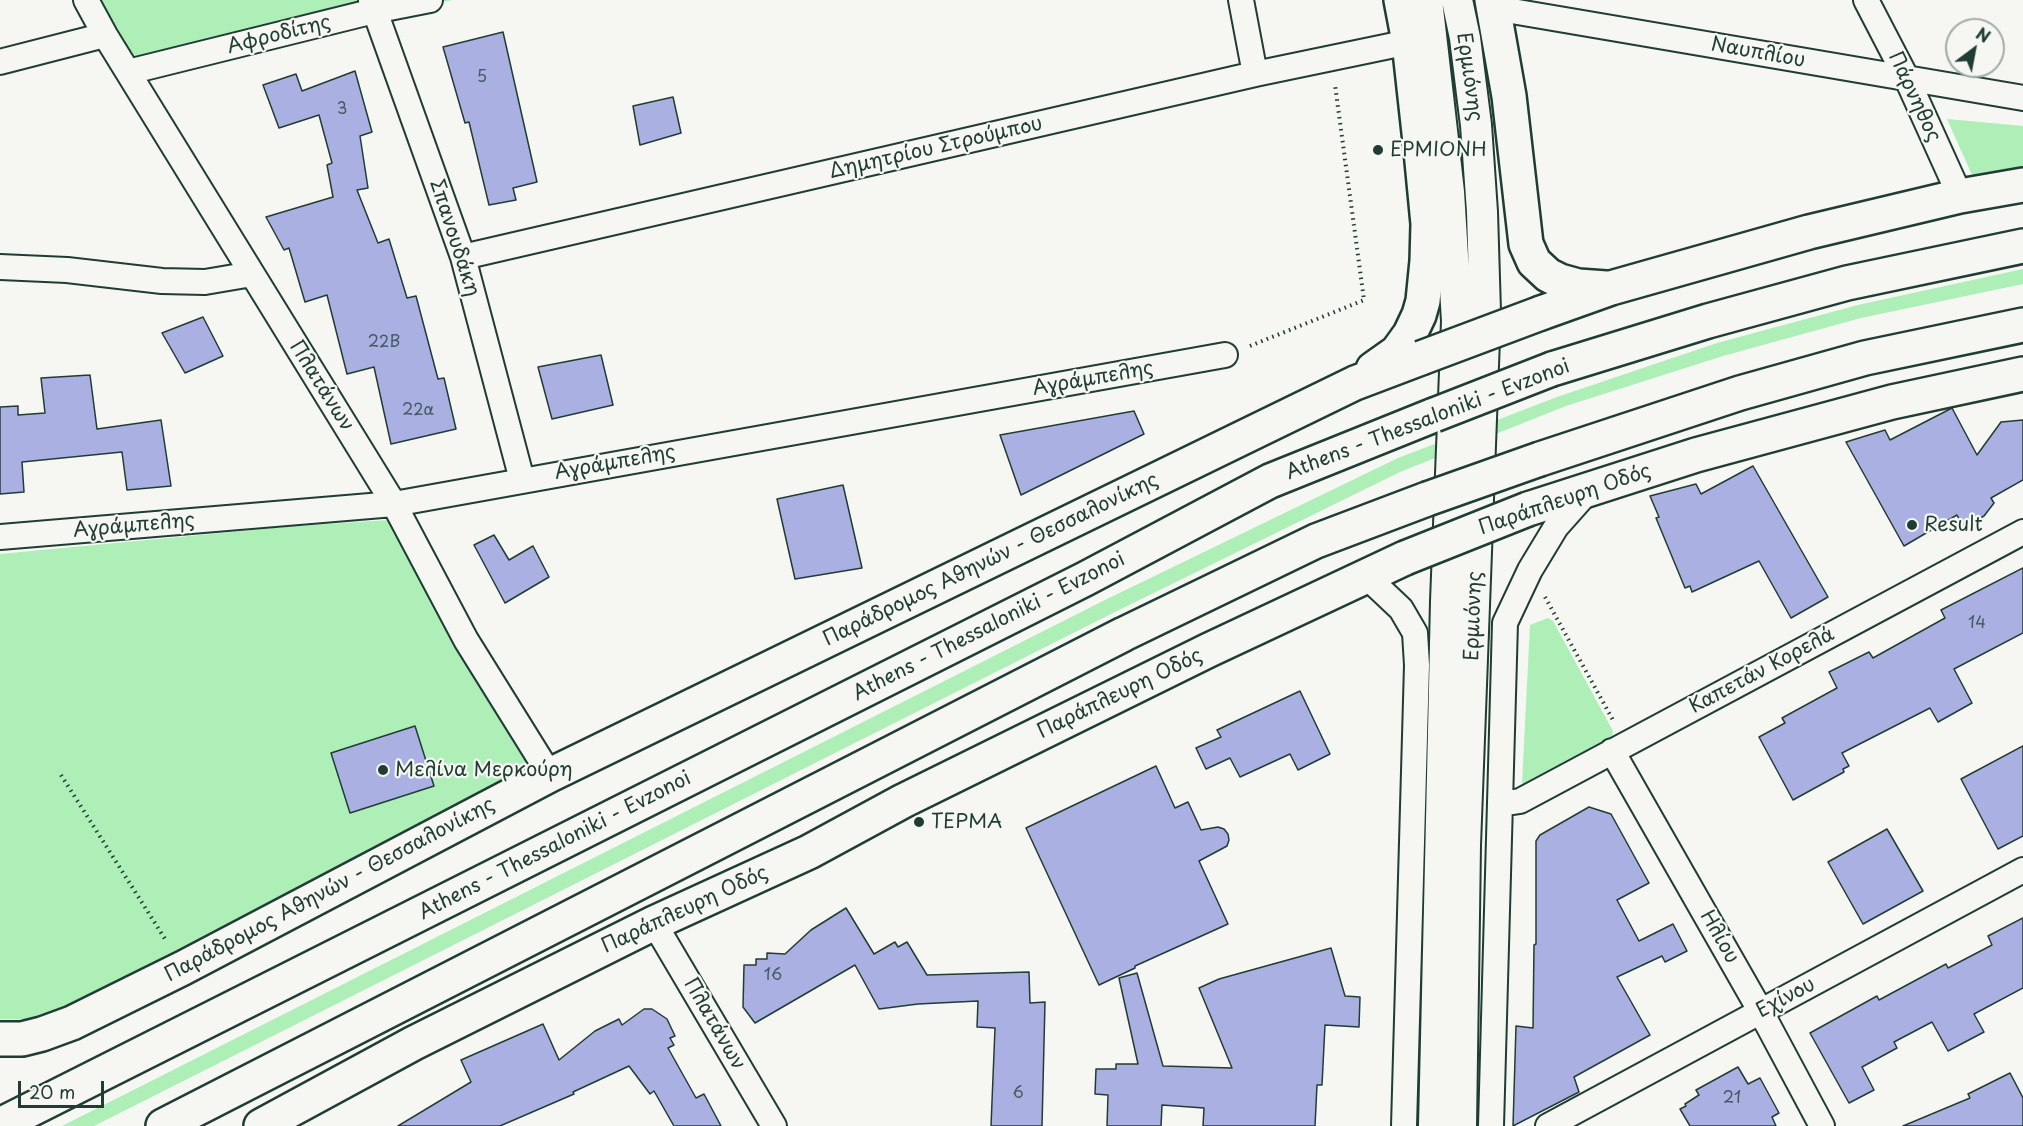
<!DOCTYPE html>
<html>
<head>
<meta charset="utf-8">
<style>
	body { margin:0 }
	#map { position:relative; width:2023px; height:1126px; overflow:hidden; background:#f6f6f2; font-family:"Playpen Sans",sans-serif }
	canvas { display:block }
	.north { position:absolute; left:1945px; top:18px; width:60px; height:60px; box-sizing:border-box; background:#f6f6f2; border:2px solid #a0aca6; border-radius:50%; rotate:32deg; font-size:16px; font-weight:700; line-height:24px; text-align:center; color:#1f3d34 }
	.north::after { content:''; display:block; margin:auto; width:21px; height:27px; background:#1f3d34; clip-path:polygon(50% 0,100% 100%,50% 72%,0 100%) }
	.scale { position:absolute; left:18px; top:1081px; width:86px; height:27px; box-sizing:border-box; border:3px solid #1f3d34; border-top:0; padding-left:8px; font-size:18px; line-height:21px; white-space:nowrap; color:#1f3d34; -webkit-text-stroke:4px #f6f6f2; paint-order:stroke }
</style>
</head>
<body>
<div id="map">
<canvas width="2023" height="1126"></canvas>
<div class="north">N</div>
<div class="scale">20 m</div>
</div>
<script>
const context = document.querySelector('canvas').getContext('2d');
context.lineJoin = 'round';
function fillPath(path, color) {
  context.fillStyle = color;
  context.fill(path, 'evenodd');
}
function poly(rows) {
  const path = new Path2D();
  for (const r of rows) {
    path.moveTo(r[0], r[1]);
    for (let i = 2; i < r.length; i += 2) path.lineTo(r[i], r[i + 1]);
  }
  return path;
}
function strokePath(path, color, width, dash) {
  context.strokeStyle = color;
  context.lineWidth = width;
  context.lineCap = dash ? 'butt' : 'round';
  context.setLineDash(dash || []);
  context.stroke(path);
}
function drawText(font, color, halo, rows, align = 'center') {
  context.font = font + ' "Playpen Sans",sans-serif';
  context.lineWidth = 4.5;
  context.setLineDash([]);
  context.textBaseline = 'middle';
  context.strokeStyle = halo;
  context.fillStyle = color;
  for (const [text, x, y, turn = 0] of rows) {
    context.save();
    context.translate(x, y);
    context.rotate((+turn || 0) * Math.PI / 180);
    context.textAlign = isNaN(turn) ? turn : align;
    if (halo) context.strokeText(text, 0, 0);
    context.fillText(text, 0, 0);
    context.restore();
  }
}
fillPath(poly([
	[89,0,452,0,128,72],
	[1947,119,2023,126,2023,177,1976,184],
	[2023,269,2023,284,1861,318,1723,356,1566,406,1400,472,1115,612,94,1126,62,1126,1105,600,1398,458,1557,397,1717,343,1858,305],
	[389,520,454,644,530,766,80,1000,51,1015,29,1019,0,1019,0,554,295,526],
	[1548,618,1553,621,1613,731,1612,736,1522,784,1530,625]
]), '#aeeeb7');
const building = poly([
	[503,32,537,182,513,188,516,200,489,205,469,122,465,123,443,47,503,32],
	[355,71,372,132,360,136,368,188,357,190,378,243,389,239,407,298,416,296,438,379,444,378,456,429,391,444,374,367,347,374,327,295,305,302,289,248,284,250,266,217,333,197,327,165,332,163,319,115,279,128,263,85,296,74,302,91,355,71],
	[673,97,681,133,640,145,633,106,673,97],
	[203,317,223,356,185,373,162,333,203,317],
	[601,355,613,405,552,419,538,367,601,355],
	[90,375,97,429,161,420,171,486,127,490,122,452,22,462,24,492,0,494,0,407,18,406,18,415,45,413,41,378,90,375],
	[1952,408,1977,455,2001,422,2023,420,2023,480,1991,498,1994,503,1984,516,1963,527,1957,515,1904,546,1846,442,1885,430,1890,440,1952,408],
	[1134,411,1144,434,1021,495,1000,435,1134,411],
	[1753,466,1828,597,1791,618,1759,561,1692,592,1690,586,1685,588,1656,518,1659,517,1650,496,1696,484,1701,494,1753,466],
	[843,485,862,568,795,579,777,499,843,485],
	[494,535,509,560,533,546,549,577,505,603,474,545,494,535],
	[2023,568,2023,633,1954,669,1972,703,1938,722,1930,708,1842,753,1849,766,1843,769,1844,772,1793,800,1759,737,1785,723,1782,718,1837,688,1829,672,1869,652,1873,658,1945,618,1941,610,2023,568],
	[1300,691,1330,754,1298,770,1290,754,1240,777,1230,758,1206,769,1196,748,1221,737,1217,730,1300,691],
	[415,726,434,786,350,813,331,753,415,726],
	[2023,746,2023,836,1998,849,1961,779,2023,746],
	[1156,766,1175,808,1188,802,1201,830,1218,827,1224,829,1228,834,1229,840,1227,846,1199,861,1228,924,1135,966,1135,968,1099,985,1026,828,1156,766],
	[1589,807,1611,814,1649,883,1617,900,1639,941,1673,924,1687,951,1665,962,1662,956,1617,977,1650,1035,1574,1077,1579,1092,1513,1126,1516,1026,1533,1028,1534,945,1536,944,1536,841,1540,835,1589,807],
	[1887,829,1923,891,1863,924,1828,862,1887,829],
	[846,908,874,954,895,942,898,947,907,942,927,975,1029,972,1030,1003,1045,1002,1042,1126,991,1126,995,1028,977,1027,978,1001,918,1004,879,1009,855,965,755,1023,743,1007,744,965,756,965,756,959,767,959,767,953,785,954,811,930,846,908],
	[2023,918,2023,988,1974,1014,1984,1032,1948,1051,1932,1022,1894,1042,1897,1048,1862,1067,1874,1090,1849,1103,1810,1033,1877,996,1879,1000,1946,964,1948,968,1992,945,1988,936,2023,918],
	[1331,948,1345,996,1360,997,1359,1027,1325,1025,1322,1085,1317,1085,1315,1126,1203,1126,1204,1108,1162,1105,1161,1126,1107,1126,1108,1095,1095,1094,1096,1069,1116,1069,1116,1064,1138,1064,1119,978,1137,973,1163,1066,1232,1068,1199,988,1219,979,1331,948],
	[644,1009,652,1009,667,1019,675,1036,670,1038,674,1045,668,1048,696,1098,704,1094,721,1126,674,1126,654,1091,650,1094,629,1066,573,1092,574,1094,500,1126,398,1126,471,1082,461,1060,543,1024,559,1060,595,1031,619,1019,622,1025,644,1009],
	[1738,1067,1748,1084,1760,1078,1779,1113,1772,1117,1776,1126,1690,1126,1680,1109,1686,1106,1685,1104,1699,1095,1696,1090,1738,1067],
	[2010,1073,2023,1098,2023,1126,1903,1126,1970,1098,1968,1094,2010,1073]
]);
fillPath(building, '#aab1e2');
strokePath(building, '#1f3d34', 1.5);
const minor = poly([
	[86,0,105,35,394,504,466,640,550,775],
	[371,0,463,257,522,480],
	[1241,0,1255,74],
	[1866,0,1907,79,1960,196],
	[1494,8,2023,98],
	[0,62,105,35],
	[128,72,374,11,430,0],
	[463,257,1255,74,1409,42],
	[0,267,67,270,162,281,205,282,252,274],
	[0,537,394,504,1225,355],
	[1366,576,1401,609,1415,633,1417,665,1404,1126],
	[1612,751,1761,1012,1822,1126],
	[1500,804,1520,801,2023,532],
	[654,923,774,1126],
	[1491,1126,1505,623,1530,570,1556,527,1588,491],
	[1548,1126,2023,870]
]);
const tertiary = poly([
	[1427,0,1449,192,1457,321,1446,601,1434,1126],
	[1457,0,1465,38,1476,125,1482,212,1485,312,1465,845,1461,1126]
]);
const secondary = poly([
	[1492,0,1509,96,1526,244,1534,262,1548,275,1560,281,1578,286,1606,288],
	[1541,313,1611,288,1809,232,1960,196,2023,185],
	[1373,369,1397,352,1410,334,1419,315,1423,301,1427,261,1428,224,1421,151,1409,42,1401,0],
	[1528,509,1696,455,1892,402,2023,374],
	[0,1039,22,1039,42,1034,72,1023,183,968,550,775,1355,383,1421,358],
	[261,1126,414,1043,654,923,809,852,903,801,1209,650,1405,558]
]);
const motorway = poly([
	[1552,369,1708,321,1847,283,2023,246],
	[1540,459,1740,393,1865,358,2023,325],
	[0,1125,1085,579,1270,481,1434,415],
	[163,1126,1124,634,1316,541,1427,499]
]);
strokePath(minor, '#1f3d34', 28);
strokePath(tertiary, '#1f3d34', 34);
strokePath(secondary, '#1f3d34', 38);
strokePath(motorway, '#1f3d34', 38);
strokePath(poly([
	[1250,346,1364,300,1335,85],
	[1545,597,1614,722],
	[61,775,167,942]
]), '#1f3d34', 4, [1.5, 4.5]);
strokePath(minor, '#f6f6f2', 24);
strokePath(tertiary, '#f6f6f2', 30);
strokePath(secondary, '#f6f6f2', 33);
strokePath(motorway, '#f6f6f2', 33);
const secondaryBridge = poly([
	[1421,358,1541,313],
	[1405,558,1528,509]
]);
const motorwayBridge = poly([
	[1434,415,1552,369],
	[1427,499,1540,459]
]);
strokePath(secondaryBridge, '#1f3d34', 38, []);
strokePath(motorwayBridge, '#1f3d34', 38, []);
strokePath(secondaryBridge, '#f6f6f2', 33);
strokePath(motorwayBridge, '#f6f6f2', 33);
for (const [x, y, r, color] of [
	[1378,150,6,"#1f3d34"],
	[1912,525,6,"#1f3d34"],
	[383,770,6,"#1f3d34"],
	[919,822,6,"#1f3d34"]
]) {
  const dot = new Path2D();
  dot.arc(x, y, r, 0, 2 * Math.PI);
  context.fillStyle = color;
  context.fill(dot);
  strokePath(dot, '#f6f6f2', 2);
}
drawText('16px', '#425a60', null, [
	["5",482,78],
	["3",342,110],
	["22Β",384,343],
	["22α",418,411],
	["14",1977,624],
	["16",773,976],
	["6",1018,1094],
	["21",1732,1099]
]);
drawText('20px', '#1f3d34', '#f6f6f2', [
	["Αφροδίτης",279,35,-14],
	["Ναυπλίου",1758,53,10],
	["Ερμιόνης",1469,77,82],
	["Πάρνηθος",1914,97,65],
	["Δημητρίου Στρούμπου",936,148,-13],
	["Σπανουδάκη",454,238,72],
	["Αγράμπελης",1093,379,-10],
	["Πλατάνων",321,386,58],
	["Athens - Thessaloniki - Evzonoi",1428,420,-21],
	["Αγράμπελης",615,463,-10],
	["Παράπλευρη Οδός",1565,500,-19],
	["Αγράμπελης",134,526,-5],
	["Παράδρομος Αθηνών - Θεσσαλονίκης",991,560,-26],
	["Ερμιόνης",1474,616,-88],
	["Athens - Thessaloniki - Evzonoi",989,627,-27],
	["Καπετάν Κορελά",1762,671,-28],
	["Παράπλευρη Οδός",1120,694,-26],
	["Athens - Thessaloniki - Evzonoi",555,846,-27],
	["Παράδρομος Αθηνών - Θεσσαλονίκης",330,890,-28],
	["Παράπλευρη Οδός",685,910,-25],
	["Ηλίου",1719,937,60],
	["Εχίνου",1786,998,-28],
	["Πλατάνων",714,1024,60]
]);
drawText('20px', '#1f3d34', '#f6f6f2', [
	["ΕΡΜΙΟΝΗ",1390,150],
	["Result",1924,525],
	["Μελίνα Μερκούρη",395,770],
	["ΤΕΡΜΑ",931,822]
], 'left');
</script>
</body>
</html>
